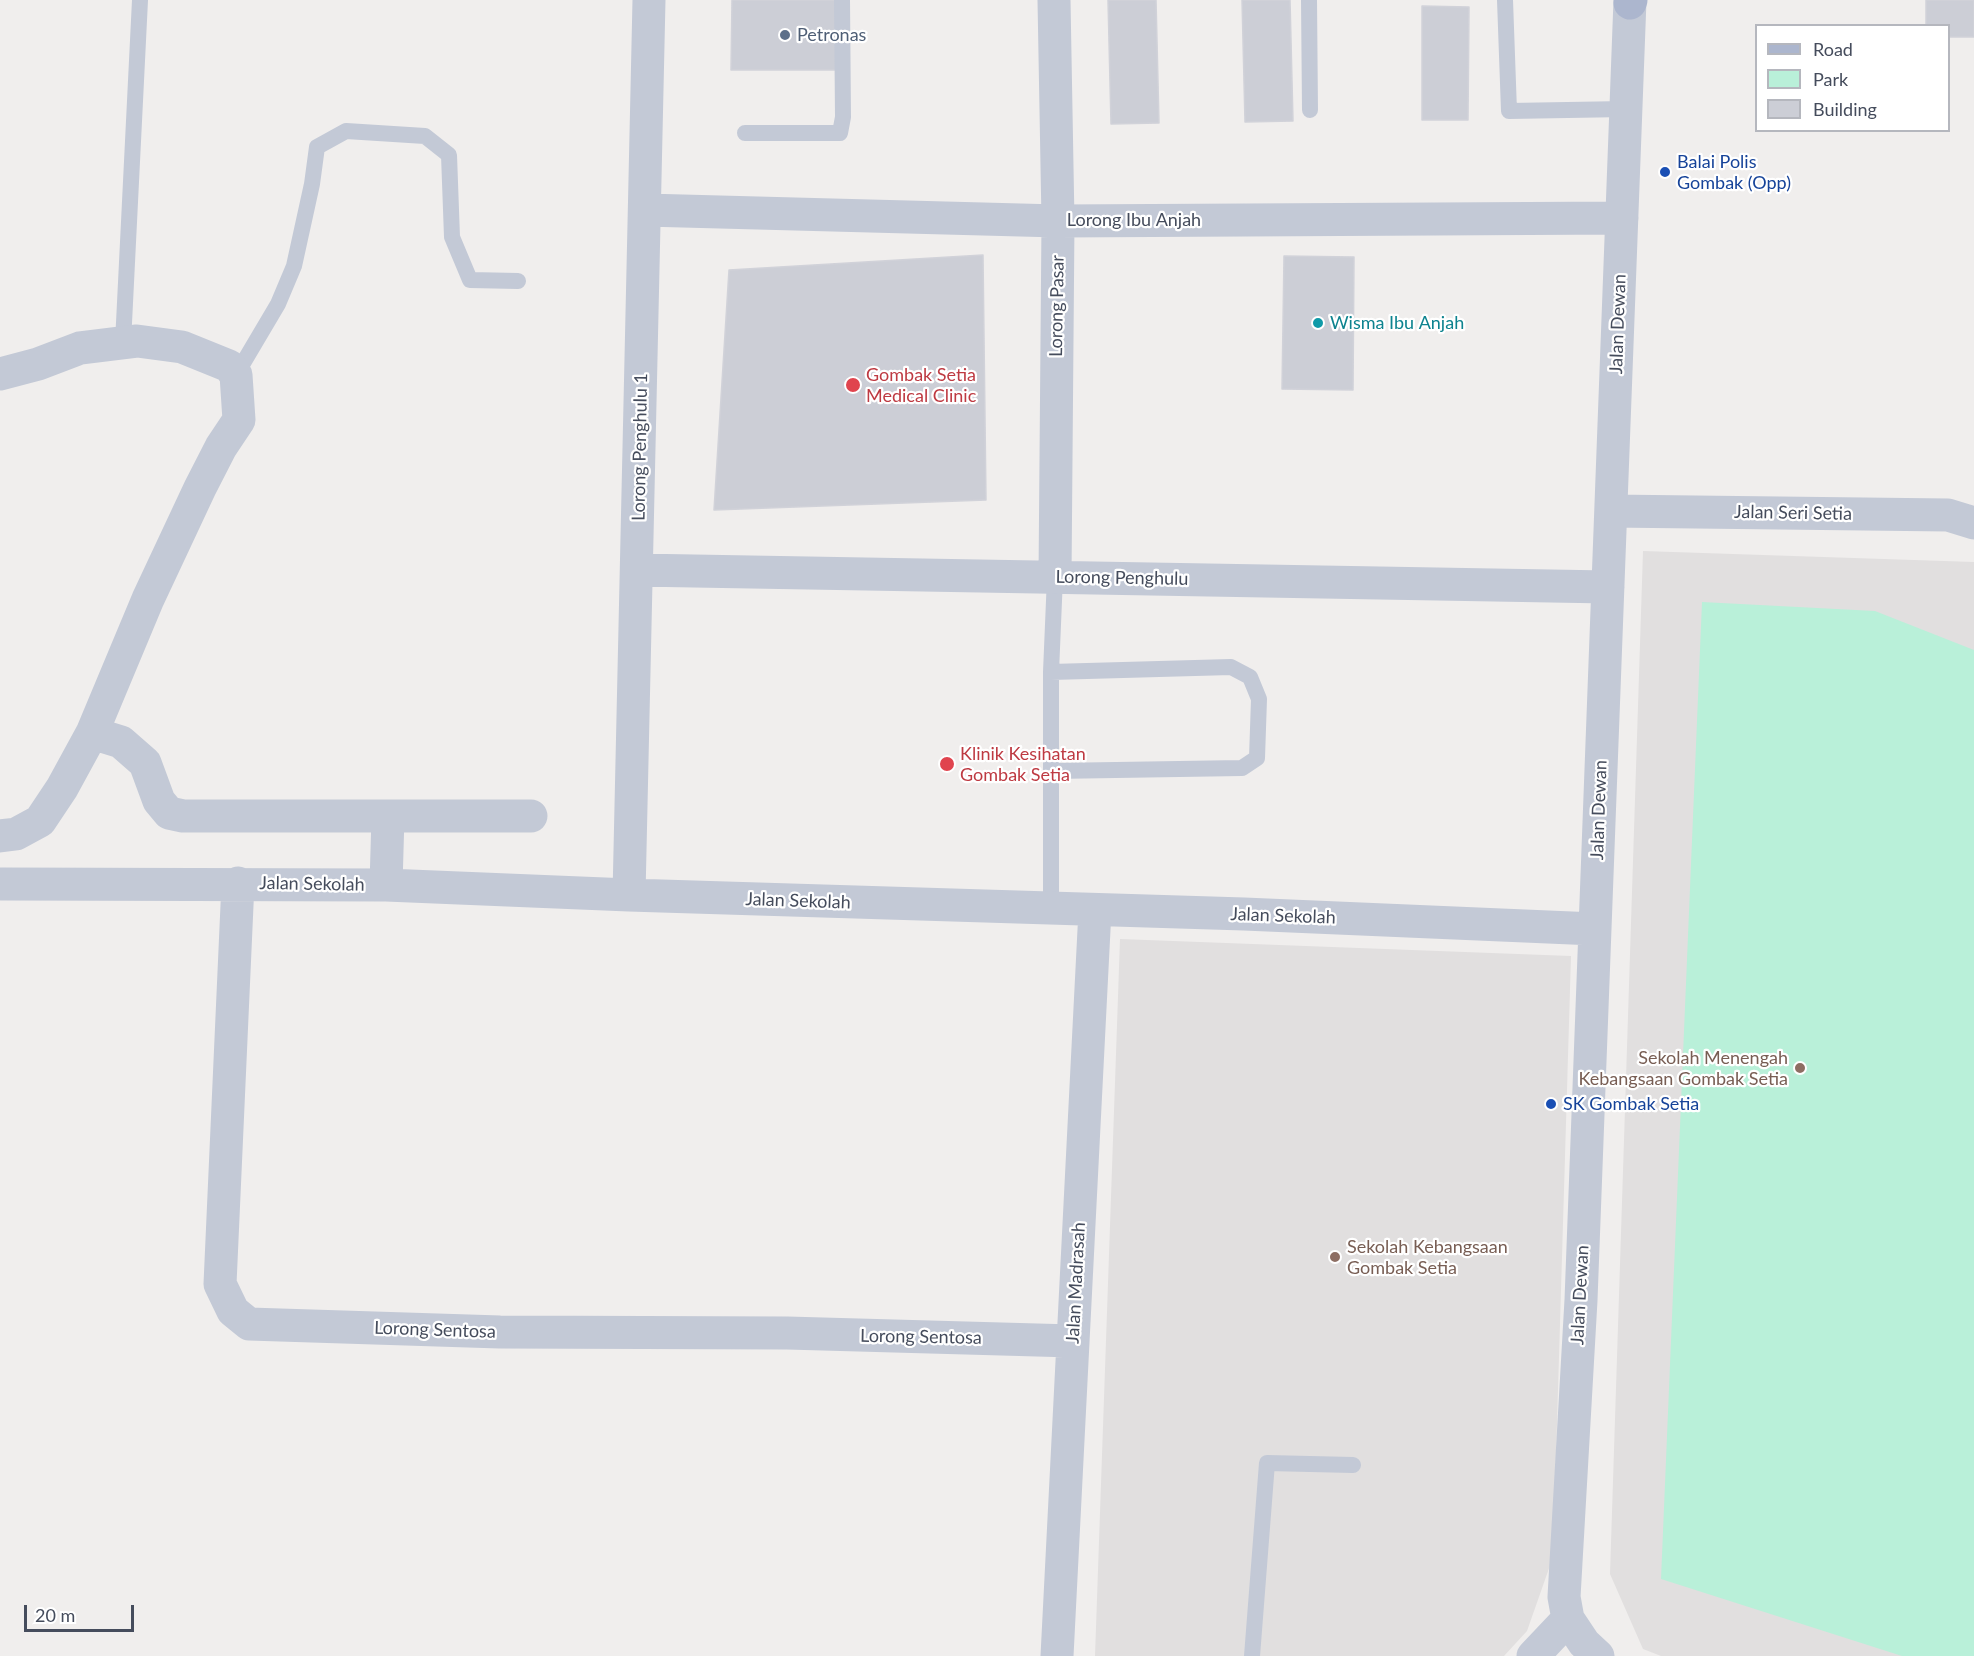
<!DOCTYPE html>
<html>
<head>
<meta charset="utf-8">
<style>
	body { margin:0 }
	#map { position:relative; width:1974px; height:1656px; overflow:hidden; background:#f0eeed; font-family:Lato,sans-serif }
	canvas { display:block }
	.legend { position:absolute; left:1755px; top:24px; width:195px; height:108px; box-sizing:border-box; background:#fff; border:2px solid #b5b7be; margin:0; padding:8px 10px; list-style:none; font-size:18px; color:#454c5c }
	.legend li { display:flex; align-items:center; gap:12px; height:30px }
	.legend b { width:30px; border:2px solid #b5b7be }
	.scale { position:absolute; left:24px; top:1605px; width:110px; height:27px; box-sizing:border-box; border:3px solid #454c5c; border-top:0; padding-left:8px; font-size:18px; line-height:21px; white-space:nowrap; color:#454c5c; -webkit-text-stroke:4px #fff; paint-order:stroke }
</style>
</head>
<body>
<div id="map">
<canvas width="1974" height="1656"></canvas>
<ul class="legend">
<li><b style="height:8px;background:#acb6ce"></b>Road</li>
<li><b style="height:16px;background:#b9f0d9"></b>Park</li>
<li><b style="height:16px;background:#ccced6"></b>Building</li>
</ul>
<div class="scale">20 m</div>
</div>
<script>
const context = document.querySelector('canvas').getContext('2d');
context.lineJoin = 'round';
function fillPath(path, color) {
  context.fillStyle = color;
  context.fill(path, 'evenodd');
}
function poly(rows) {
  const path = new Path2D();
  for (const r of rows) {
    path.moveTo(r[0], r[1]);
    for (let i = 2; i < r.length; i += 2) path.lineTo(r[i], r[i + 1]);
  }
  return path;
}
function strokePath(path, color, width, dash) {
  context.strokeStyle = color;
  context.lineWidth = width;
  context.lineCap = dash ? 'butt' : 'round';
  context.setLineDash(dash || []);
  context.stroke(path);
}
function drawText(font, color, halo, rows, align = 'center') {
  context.font = font + ' Lato,sans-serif';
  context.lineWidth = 4.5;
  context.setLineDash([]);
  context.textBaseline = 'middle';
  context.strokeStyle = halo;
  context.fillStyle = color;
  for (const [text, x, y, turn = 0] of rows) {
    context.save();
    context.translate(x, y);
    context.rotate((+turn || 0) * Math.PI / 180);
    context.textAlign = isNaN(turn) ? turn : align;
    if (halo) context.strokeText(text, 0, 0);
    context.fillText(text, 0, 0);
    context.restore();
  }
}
fillPath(poly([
	[1643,551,1974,562,1974,1656,1661,1656,1643,1649,1610,1574],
	[1120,939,1571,956,1553,1557,1527,1631,1504,1656,1095,1656]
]), '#e1dfdf');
fillPath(poly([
	[1702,602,1875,611,1974,650,1974,1656,1902,1656,1661,1579]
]), '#b9f0d9');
const building = poly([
	[732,0,838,0,837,70,731,70,732,0],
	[1108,0,1156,0,1159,123,1111,124,1108,0],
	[1242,0,1290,0,1293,121,1245,122,1242,0],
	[1926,0,1974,0,1974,37,1948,37,1948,26,1926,26,1926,0],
	[1422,6,1469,7,1468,120,1422,120,1422,6],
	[983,255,986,500,714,510,729,270,983,255],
	[1284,256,1354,257,1353,390,1282,389,1284,256]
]);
fillPath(building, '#ccced6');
strokePath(building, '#d1d2d9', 1.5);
strokePath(poly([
	[1309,0,1310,110],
	[1505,0,1509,111,1626,109],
	[745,133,840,133,843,117,842,0],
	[123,343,140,0],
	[236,375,278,304,294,266,312,184,317,147,346,131,425,136,449,155,452,237,470,280,518,281],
	[1051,672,1231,667,1250,677,1259,699,1257,758,1242,768,1053,771],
	[1051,909,1051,672,1055,577],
	[1252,1656,1267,1463,1353,1465]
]), '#c3c9d6', 16);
strokePath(poly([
	[1054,0,1058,221,1055,577],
	[645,210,1058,221,1622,218],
	[0,374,38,364,80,348,137,341,182,347,229,366,236,375,239,420,221,447,200,488,148,599,92,733,62,788,40,821,16,834,0,836],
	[1611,511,1948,515,1974,523],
	[637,570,1608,587],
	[92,733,121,742,145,763,159,801,169,813,183,816,531,816],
	[238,883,220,1284,233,1311,249,1324,500,1332,787,1333,1073,1341],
	[0,884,386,885,629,895,1244,914,1595,929],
	[386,885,388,816],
	[629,895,649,0],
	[1057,1656,1095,910],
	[1533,1656,1568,1619],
	[1598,1656,1584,1643,1568,1619,1564,1597,1581,1300,1630,0]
]), '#c3c9d6', 33);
strokePath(poly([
	[1630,3,1631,0]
]), '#acb6ce', 33);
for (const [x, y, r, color] of [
	[785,35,6,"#5c6f8a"],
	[1665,172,6,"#1a4fb4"],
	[1318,323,6,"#0f9aa8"],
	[853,385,8,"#e0444e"],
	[947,764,8,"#e0444e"],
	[1800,1068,6,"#8d6e63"],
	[1551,1104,6,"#1a4fb4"],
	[1335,1257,6,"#8d6e63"]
]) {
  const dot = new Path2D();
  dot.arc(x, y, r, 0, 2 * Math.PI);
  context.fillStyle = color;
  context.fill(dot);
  strokePath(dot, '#fff', 2);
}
drawText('18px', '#4e5e75', '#fff', [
	["Petronas",797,35]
], 'left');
drawText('18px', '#164399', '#fff', [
	["Balai Polis",1677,162],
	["Gombak (Opp)",1677,183],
	["SK Gombak Setia",1563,1104]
], 'left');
drawText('18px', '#454c5c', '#fff', [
	["Lorong Ibu Anjah",1134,220],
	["Lorong Pasar",1057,306,-89],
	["Jalan Dewan",1618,324,-88],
	["Lorong Penghulu 1",640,447,-89],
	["Jalan Seri Setia",1793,513,1],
	["Lorong Penghulu",1122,578,1],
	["Jalan Dewan",1599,810,-88],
	["Jalan Sekolah",312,884,1],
	["Jalan Sekolah",798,901,2],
	["Jalan Sekolah",1283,916,2],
	["Jalan Madrasah",1076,1283,-87],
	["Jalan Dewan",1580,1295,-87],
	["Lorong Sentosa",435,1330,2],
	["Lorong Sentosa",921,1337,1]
]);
drawText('18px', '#0d838f', '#fff', [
	["Wisma Ibu Anjah",1330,323]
], 'left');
drawText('18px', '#be3a42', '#fff', [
	["Gombak Setia",866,375],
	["Medical Clinic",866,396],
	["Klinik Kesihatan",960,754],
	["Gombak Setia",960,775]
], 'left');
drawText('18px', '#785e54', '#fff', [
	["Sekolah Menengah",1788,1058],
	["Kebangsaan Gombak Setia",1788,1079],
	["Sekolah Kebangsaan",1347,1247,"left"],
	["Gombak Setia",1347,1268,"left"]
], 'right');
</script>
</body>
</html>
